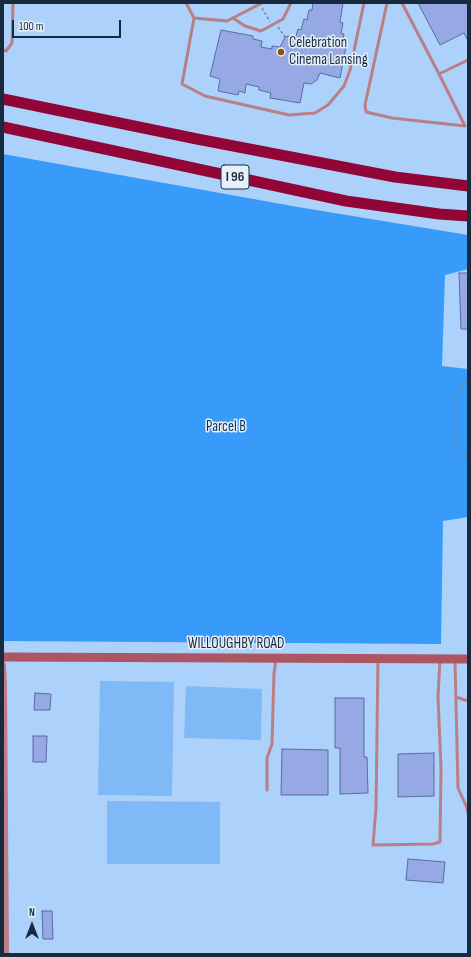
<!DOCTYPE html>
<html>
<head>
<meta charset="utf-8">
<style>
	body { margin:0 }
	#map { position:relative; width:471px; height:957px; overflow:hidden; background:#acd2fb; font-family:"Sofia Sans Condensed",sans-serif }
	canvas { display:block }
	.frame { position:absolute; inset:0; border:4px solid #182b3e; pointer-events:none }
	.north { position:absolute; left:12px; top:905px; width:40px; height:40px; -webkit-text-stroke:3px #e6f0fa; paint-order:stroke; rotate:0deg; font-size:11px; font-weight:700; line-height:16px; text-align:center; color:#182b3e }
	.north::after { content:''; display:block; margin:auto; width:14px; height:18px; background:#182b3e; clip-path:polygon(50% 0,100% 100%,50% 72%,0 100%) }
	.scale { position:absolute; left:12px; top:20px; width:109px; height:18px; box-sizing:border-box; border:2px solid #182b3e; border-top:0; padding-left:5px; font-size:12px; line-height:14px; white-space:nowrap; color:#182b3e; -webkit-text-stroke:3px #e6f0fa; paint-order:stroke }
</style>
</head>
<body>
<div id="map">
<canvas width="471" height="957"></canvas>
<div class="frame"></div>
<div class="north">N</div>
<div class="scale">100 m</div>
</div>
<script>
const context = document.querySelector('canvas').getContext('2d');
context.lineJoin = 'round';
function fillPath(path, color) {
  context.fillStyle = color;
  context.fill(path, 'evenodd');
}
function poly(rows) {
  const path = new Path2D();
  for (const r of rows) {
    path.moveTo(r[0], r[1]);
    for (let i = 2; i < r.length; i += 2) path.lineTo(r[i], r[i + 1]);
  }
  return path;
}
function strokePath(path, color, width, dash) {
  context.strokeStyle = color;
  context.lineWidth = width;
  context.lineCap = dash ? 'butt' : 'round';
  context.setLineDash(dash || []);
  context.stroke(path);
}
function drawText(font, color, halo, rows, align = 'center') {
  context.font = font + ' "Sofia Sans Condensed",sans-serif';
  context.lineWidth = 3;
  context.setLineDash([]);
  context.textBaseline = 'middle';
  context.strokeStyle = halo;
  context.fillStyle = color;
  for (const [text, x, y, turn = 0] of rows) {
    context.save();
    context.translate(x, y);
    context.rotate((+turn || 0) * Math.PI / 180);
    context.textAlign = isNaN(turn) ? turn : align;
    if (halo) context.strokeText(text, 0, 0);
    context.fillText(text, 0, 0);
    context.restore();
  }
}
fillPath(poly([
	[100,681,174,682,172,796,98,795],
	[186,686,262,689,261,740,184,738],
	[107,801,220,802,220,864,107,864]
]), '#7fb9f6');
fillPath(poly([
	[3,154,298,207,468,235,468,269,445,275,442,366,468,369,468,517,443,521,441,644,3,641]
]), '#389bf9');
const building = poly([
	[313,3,343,3,340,22,343,23,341,33,344,34,341,47,346,47,340,78,320,73,317,80,311,84,304,83,300,103,270,98,271,93,259,90,259,87,246,84,245,93,239,91,238,95,218,91,220,79,210,76,221,30,253,36,253,39,262,41,261,47,272,49,272,46,280,47,285,37,290,36,296,36,298,29,301,30,304,19,307,20,309,10,312,10,313,3],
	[418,3,468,3,468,41,464,33,440,45,418,3],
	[459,273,468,273,468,329,461,329,459,273],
	[35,693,51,694,50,710,34,710,35,693],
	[335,698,364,698,364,757,367,757,368,793,340,794,340,748,335,748,335,698],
	[33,736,47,736,46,762,33,762,33,736],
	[282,749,328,750,328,795,281,795,282,749],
	[434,753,434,796,398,797,398,754,434,753],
	[408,859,445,862,443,883,406,880,408,859],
	[42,911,52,911,53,939,43,939,42,911]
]);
fillPath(building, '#97a9e4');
strokePath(building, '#5a6aa0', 1);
strokePath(poly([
	[262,8,270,22],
	[278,27,285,37],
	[468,379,466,380,455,396,456,441,468,459]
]), '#6e8cab', 1.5, [3, 2]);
strokePath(poly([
	[186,3,194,18,182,84,205,96,289,115,315,113,328,105,344,86,350,70,364,3],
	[387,3,365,105,366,112,392,118,465,126,439,74,468,60],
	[402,3,439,74],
	[194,18,227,21,262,3],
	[233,18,245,26,261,31,283,19,291,3],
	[3,50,6,51,12,43,13,3],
	[378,659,376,808,373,845,433,844,440,842,441,768,438,697,440,660],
	[455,660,458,788,467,808,468,813],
	[456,697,468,701],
	[267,790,267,758,272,744,274,673,276,660]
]), '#ba7f86', 3);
strokePath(poly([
	[3,665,4,687,6,954]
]), '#ba7f86', 6);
strokePath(poly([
	[3,657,468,659]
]), '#ac5664', 9);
strokePath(poly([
	[3,99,197,139,395,177,468,186],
	[3,127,346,201,439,214,468,216]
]), '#920537', 11);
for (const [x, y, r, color] of [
	[281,52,4,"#8a5700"]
]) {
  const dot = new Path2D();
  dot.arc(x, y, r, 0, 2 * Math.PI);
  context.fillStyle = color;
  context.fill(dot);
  strokePath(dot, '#e6f0fa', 1.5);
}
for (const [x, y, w] of [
	[235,177,28]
]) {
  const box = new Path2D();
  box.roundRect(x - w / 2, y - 12, w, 24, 3);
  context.fillStyle = '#e6f0fa';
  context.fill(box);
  strokePath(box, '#182b3e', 1);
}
drawText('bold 14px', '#182b3e', null, [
	["I 96",235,177]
]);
drawText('15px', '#182b3e', '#e6f0fa', [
	["Celebration",289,43],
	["Cinema Lansing",289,60]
], 'left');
drawText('15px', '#083055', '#e6f0fa', [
	["Parcel B",226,427]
]);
drawText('15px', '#182b3e', '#e6f0fa', [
	["WILLOUGHBY ROAD",236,644]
]);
</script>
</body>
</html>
